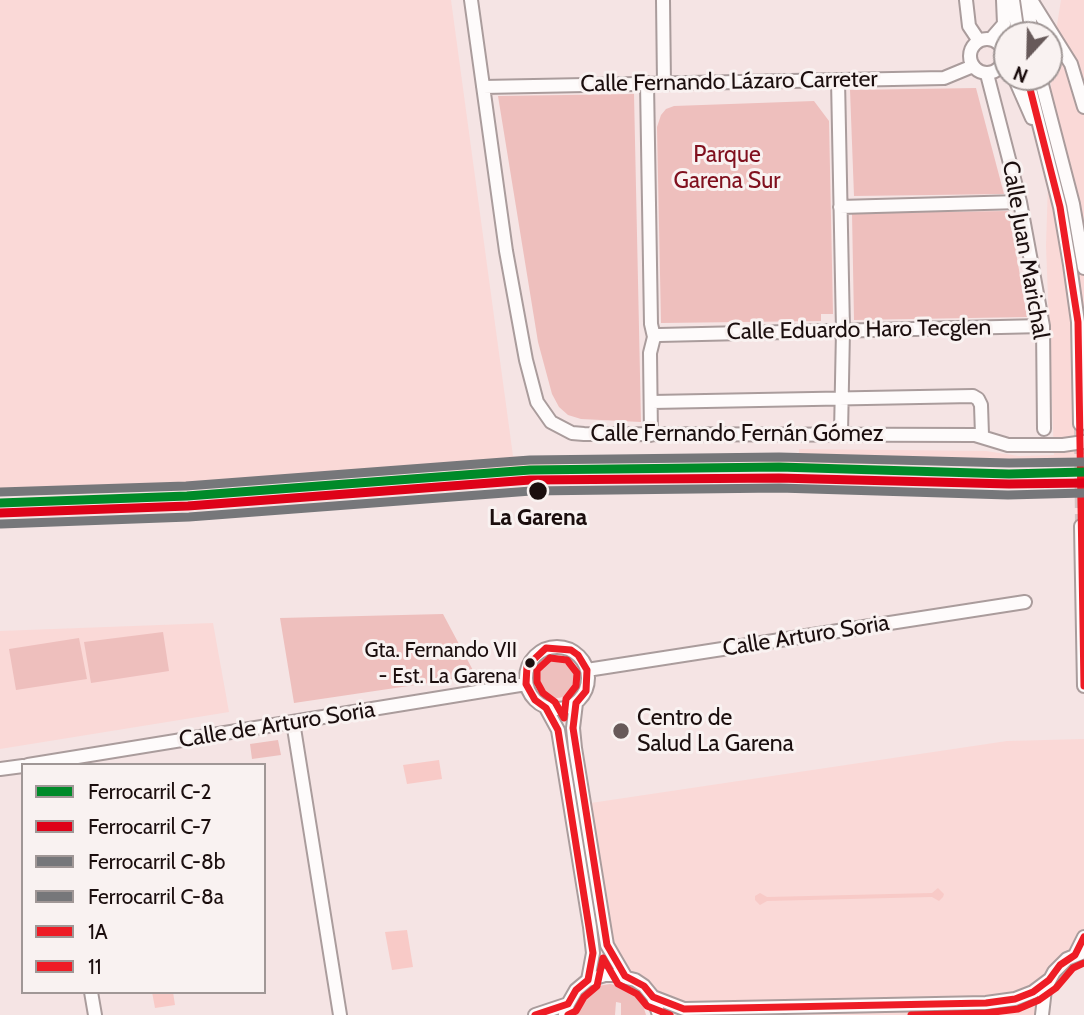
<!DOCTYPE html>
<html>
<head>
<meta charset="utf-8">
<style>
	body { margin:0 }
	#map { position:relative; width:1084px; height:1015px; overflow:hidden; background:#f5e4e4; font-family:Cabin,sans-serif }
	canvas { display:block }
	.legend { position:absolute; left:21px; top:763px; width:245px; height:231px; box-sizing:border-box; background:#f9f2f1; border:2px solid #a09796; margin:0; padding:9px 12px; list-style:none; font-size:21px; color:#1b0e0e }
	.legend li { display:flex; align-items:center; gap:14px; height:35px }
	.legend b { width:35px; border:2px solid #a09796 }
	.north { position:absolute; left:993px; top:21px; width:70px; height:70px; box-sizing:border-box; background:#f9f2f1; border:2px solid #a09796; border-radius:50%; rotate:202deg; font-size:19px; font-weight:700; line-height:28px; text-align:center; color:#1b0e0e }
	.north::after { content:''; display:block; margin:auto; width:24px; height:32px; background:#675959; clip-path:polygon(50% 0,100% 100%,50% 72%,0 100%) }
</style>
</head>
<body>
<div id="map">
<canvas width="1084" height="1015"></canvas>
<ul class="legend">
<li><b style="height:9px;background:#008a29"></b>Ferrocarril C-2</li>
<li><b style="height:9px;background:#de0118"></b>Ferrocarril C-7</li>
<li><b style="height:9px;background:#76777a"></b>Ferrocarril C-8b</li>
<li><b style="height:9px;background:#76777a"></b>Ferrocarril C-8a</li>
<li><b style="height:9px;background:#ee1c25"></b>1A</li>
<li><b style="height:9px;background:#ee1c25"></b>11</li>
</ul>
<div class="north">N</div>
</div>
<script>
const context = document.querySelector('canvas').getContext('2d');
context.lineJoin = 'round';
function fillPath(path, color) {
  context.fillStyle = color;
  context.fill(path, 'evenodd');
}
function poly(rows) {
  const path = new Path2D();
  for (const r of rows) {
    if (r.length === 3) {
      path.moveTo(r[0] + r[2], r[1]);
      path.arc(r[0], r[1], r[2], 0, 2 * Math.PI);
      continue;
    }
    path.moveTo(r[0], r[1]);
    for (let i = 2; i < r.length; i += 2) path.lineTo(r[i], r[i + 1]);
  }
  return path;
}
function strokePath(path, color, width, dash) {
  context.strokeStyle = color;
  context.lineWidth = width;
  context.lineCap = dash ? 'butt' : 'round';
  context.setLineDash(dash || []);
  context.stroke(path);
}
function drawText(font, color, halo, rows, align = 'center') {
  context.font = font + ' Cabin,sans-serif';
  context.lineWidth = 6;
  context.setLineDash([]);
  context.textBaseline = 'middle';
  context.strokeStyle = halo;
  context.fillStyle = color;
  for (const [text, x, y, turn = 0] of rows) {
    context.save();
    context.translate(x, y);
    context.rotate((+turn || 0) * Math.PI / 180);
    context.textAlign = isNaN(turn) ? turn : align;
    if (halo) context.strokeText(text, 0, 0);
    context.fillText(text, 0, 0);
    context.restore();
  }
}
fillPath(poly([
	[0,0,451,0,513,456,586,457,634,455,799,457,799,449,986,451,1019,456,1054,455,1046,246,1052,56,1061,0,1084,0,1084,465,800,464,635,459,496,469,0,490],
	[213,623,229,712,0,749,0,631],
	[1084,739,1084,937,1060,965,1042,1015,659,1015,658,1010,610,953,584,804,1007,741]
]), '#fad9d7');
fillPath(poly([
	[976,88,1004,194,854,196,850,90],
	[634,94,641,422,581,419,568,415,559,407,552,394,538,342,498,96],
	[814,101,829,121,833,314,821,314,821,321,661,323,657,127,661,115,666,109,674,106],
	[1009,211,1027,317,854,320,852,213],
	[443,614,476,676,294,703,280,618],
	[163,632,169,671,91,683,84,642],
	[79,638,87,679,16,690,9,649],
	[556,678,20],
	[278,740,281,755,252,759,250,744],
	[610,984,621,986,632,991,642,1002,646,1015,621,1015,621,1003,616,1002,615,1015,575,1015,580,1000,588,992,598,986]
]), '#eebfbd');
fillPath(poly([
	[439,760,442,779,407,784,403,765],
	[938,888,944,894,943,897,939,901,932,897,767,901,760,905,755,900,755,896,760,893,767,897,932,893],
	[407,930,413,967,392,970,385,932],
	[152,992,173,992,175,1005,155,1008]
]), '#f8cac7');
strokePath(poly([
	[1080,424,1081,526]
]), '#d4c4c4', 12, [12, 6]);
const minor = poly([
	[471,0,506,251,526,360,537,402,551,422,572,433,584,434,975,435,1008,445,1063,445,1084,442],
	[663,0,664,83],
	[966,0,969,26,979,41],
	[1013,0,1018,35],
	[1027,0,1032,35],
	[1031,0,1071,64,1084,107],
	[987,56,17],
	[991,39,1004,24,1003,0],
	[987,74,1020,202,1043,326,1044,429],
	[1014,77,1032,118],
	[1027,77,1060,207,1070,265,1078,322,1080,424],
	[1040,77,1073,204,1084,268],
	[838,80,843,330,841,433],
	[647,83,651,324,654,337],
	[483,87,944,78,973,66],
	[840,207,1020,202],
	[652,402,973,396,978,399,981,405,982,435],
	[651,435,650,353,654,337,659,335,1043,326],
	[1081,526,1084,686],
	[557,678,31],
	[587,670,1025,602],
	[576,703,573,728,575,748,607,945,625,976],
	[546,708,558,730,590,927,593,953,588,980],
	[293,722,340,1015],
	[28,765,526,684],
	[0,769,23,766],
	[1075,955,1084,937],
	[91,992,95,1015],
	[653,997,684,1009,986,1003,1015,999,1033,992,1049,980],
	[535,1015,568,1004],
	[565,1015,568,1004,576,990,588,980,605,975,615,975,635,980,644,986,653,997,659,1015],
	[1042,1015,1045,989,1054,972,1067,959,1084,952]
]);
strokePath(minor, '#aa9c9c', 16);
strokePath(minor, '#fefbfb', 12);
strokePath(poly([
	[1027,77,1060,207,1078,322,1084,686],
	[535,1015,568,1004,576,990,588,980,593,953,558,730,546,708,535,700,526,684,527,666,546,648,571,650,578,655,587,670,586,691,576,703,573,728,607,945,625,976,644,986,653,997,684,1009,986,1003,1015,999,1033,992,1049,980,1060,965,1075,955,1084,937]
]), '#ee1c25', 7);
strokePath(poly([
	[550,658,567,660,577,673,576,686,566,699,564,718,555,702,543,693,537,682,537,670,550,658],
	[568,1015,576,1011,584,997,597,986,603,958,618,984,637,994,647,1006,670,1015],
	[911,1015,986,1013,1018,1009,1039,1000,1056,988,1073,968,1084,963]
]), '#ee1c25', 7);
strokePath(poly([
	[0,503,187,496,530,470,779,467,1009,474,1084,472]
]), '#008a29', 9);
strokePath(poly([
	[0,513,188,506,530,480,779,478,1009,484,1084,483]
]), '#de0118', 9);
strokePath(poly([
	[0,492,186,486,530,460,779,457,1009,463,1084,462]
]), '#76777a', 9);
strokePath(poly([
	[1,524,189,517,531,491,779,488,1008,495,1084,493]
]), '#76777a', 9);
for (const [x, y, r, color] of [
	[538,491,10,"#1b0e0e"],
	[530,663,6,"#1b0e0e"],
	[621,731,9,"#675959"]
]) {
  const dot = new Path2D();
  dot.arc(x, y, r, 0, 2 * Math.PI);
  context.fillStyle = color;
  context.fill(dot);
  strokePath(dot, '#f9f2f1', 2.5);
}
drawText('21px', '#1b0e0e', '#f9f2f1', [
	["Gta. Fernando VII",517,651],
	["- Est. La Garena",517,677]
], 'right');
drawText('23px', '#1b0e0e', '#f9f2f1', [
	["Calle Fernando Lázaro Carreter",729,82,-1],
	["Calle Juan Marichal",1025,250,80],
	["Calle Eduardo Haro Tecglen",859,330,-1],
	["Calle Fernando Fernán Gómez",737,434],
	["Calle Arturo Soria",806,636,-9],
	["Calle de Arturo Soria",277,725,-9]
]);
drawText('23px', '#80101e', '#f9f2f1', [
	["Parque",727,155],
	["Garena Sur",727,181]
]);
drawText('bold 23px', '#1b0e0e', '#f9f2f1', [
	["La Garena",538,518]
]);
drawText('23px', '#1b0e0e', '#f9f2f1', [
	["Centro de",637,718],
	["Salud La Garena",637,744]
], 'left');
</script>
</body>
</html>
